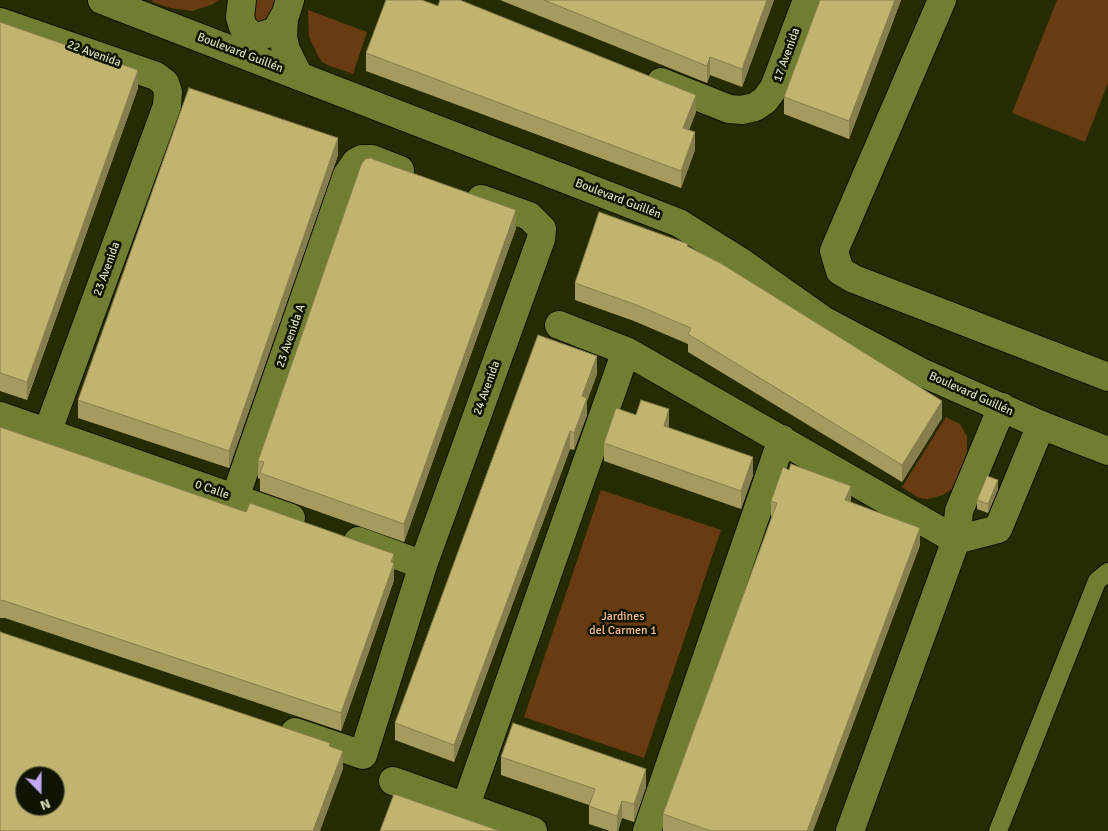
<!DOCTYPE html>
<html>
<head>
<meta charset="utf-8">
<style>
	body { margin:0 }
	#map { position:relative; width:1108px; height:831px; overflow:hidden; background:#252c02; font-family:Signika,sans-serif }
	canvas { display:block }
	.north { position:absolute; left:15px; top:766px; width:50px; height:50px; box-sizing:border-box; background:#0f1400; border:1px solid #5d6449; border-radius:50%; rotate:158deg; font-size:14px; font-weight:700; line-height:20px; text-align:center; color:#d3ddb6 }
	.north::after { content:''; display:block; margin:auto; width:18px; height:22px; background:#c0a8f3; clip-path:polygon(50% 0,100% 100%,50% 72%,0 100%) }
</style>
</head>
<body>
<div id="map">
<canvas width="1108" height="831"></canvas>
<div class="north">N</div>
</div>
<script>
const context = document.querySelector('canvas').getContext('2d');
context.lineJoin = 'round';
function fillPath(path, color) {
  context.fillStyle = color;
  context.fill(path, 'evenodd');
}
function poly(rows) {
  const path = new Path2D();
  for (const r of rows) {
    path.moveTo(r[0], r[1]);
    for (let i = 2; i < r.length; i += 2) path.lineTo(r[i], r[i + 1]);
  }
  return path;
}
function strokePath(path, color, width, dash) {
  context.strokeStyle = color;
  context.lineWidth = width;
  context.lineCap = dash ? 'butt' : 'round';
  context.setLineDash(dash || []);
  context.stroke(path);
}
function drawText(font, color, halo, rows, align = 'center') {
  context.font = font + ' Signika,sans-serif';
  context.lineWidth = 5;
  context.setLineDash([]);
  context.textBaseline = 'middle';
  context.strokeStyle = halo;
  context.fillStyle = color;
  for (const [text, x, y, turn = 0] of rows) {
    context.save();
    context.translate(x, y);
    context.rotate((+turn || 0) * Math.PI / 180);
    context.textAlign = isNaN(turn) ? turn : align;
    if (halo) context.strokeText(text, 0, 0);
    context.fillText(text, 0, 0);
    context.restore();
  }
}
fillPath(poly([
	[153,0,219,0,211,5,192,11,171,8,152,2],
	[245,0,283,0,258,31],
	[1057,0,1108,0,1108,83,1085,142,1012,113],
	[308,10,367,32,353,74,330,66,322,62,317,54,309,36],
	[946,417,960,424,967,436,967,454,963,467,952,489,943,495,928,499,919,498,902,487],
	[601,490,721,530,644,758,524,717]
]), '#693b10');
const service = poly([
	[998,831,1097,581,1108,572]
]);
const minor = poly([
	[242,0,240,17,243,27,251,35,258,37,276,31,286,13,290,0],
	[942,0,834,251,840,271,854,279,1108,377],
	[284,18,283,38,286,50,299,76],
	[0,22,156,76,165,83,168,92,167,106,47,433],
	[661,82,729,109,742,110,755,107,765,100,774,88,807,0],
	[559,325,626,351,956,540,998,529,1041,425],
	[0,416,291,518],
	[235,498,347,175,356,162,362,159,372,159,400,170],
	[358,541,423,565],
	[295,732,363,755,423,565,541,239,542,229,529,216,481,199],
	[393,781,533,831],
	[465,808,626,351],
	[647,831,782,439],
	[850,831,956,540,959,511,1002,407]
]);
const secondary = poly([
	[102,0,679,223,738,260,823,320,923,373,1041,425,1108,451]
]);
strokePath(service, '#0f1300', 20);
strokePath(minor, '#0f1300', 30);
strokePath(secondary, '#0f1300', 30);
strokePath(service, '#6f7e30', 18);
strokePath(minor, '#6f7e30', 28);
strokePath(secondary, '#6f7e30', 28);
fillPath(poly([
	[500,0,774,0,742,87,710,75,707,83],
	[820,0,901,0,849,139,784,114,784,97],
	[0,22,138,88,27,400,0,391],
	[366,53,696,112,689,130,695,150,681,188,366,71],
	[338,155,229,468,78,418,78,400],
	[516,228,404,542,260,491,260,479,258,478,258,461],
	[688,247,942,418,902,482,688,352,688,344,634,321,575,300,575,283],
	[597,374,587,401,587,415,574,450,570,449,454,762,395,740,395,723],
	[0,427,246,512,394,554,394,580,341,731,5,618,0,618],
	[669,427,669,428,753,475,741,509,604,461,604,443],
	[998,489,988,513,977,509,977,500],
	[771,501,851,502,920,545,813,831,663,831,663,814,771,519],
	[501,757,646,787,634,822,622,818,618,831,610,831,589,824,589,805,501,775]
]), '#a69b5f');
fillPath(poly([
	[767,0,774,0,742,87,742,69],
	[895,0,901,0,849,139,849,121],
	[710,57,710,75,707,83,707,66],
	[138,70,138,88,27,400,27,382],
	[696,95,696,112,683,146,683,128],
	[695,132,695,150,681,188,681,171],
	[338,138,338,155,229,468,229,451],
	[516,210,516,228,404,542,404,524],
	[597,356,597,374,587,401,587,415,574,450,574,433,582,396],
	[942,401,942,418,902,482,902,465],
	[669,409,669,427,664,444,664,426],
	[570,431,570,449,454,762,454,745],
	[753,457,753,475,741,509,741,491],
	[998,480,998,489,988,513,988,504],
	[851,486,851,504,845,500],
	[920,528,920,545,813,831,807,831],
	[394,554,394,580,341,731,341,713],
	[343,751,343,769,320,831,313,831],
	[646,769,646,787,634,822,634,804],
	[622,801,622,818,618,831,617,831,617,816]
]), '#877e4d');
const building = poly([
	[386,0,422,0,438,6,440,0,460,0,696,95,683,128,695,132,681,171,366,53,386,0],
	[544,0,767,0,742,69,710,57,707,66,544,0],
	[820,0,895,0,849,121,784,97,820,0],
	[0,22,138,70,27,382,0,373,0,22],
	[189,88,338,138,229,451,78,400,189,88],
	[370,158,516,210,404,524,260,473,264,462,258,461,361,165,365,159,370,158],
	[599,212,688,244,687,246,722,264,942,401,902,465,688,334,691,328,634,304,575,283,599,212],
	[538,335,597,356,582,396,587,398,574,433,570,431,454,745,395,723,538,335],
	[641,400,669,409,664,426,753,457,741,491,604,443,616,408,636,415,641,400],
	[0,427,246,512,250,503,394,554,391,562,394,563,341,713,5,601,0,600,0,427],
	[791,464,851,486,845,500,920,528,807,831,711,831,663,814,777,503,771,501,783,467,789,470,791,464],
	[987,476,998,480,988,504,977,500,987,476],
	[0,632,330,743,329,746,343,751,313,831,0,831,0,632],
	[25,776,55,776,55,806,25,806,25,776],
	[513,723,646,769,634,804,622,801,617,816,589,806,595,789,501,757,513,723],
	[394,794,500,831,380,831,394,794]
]);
fillPath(building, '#c1b46e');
strokePath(building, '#877e4d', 1);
drawText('12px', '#d3ddb6', '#0f1400', [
	["Boulevard Guillén",240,53,21],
	["22 Avenida",94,54,20],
	["17 Avenida",787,55,-70],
	["Boulevard Guillén",618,199,21],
	["23 Avenida",107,269,-70],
	["23 Avenida A",291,336,-71],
	["24 Avenida",487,388,-70],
	["Boulevard Guillén",971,394,24],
	["0 Calle",212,490,19]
]);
drawText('12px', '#fabb89', '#0f1400', [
	["Jardines",623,617],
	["del Carmen 1",623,631]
]);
</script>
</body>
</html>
